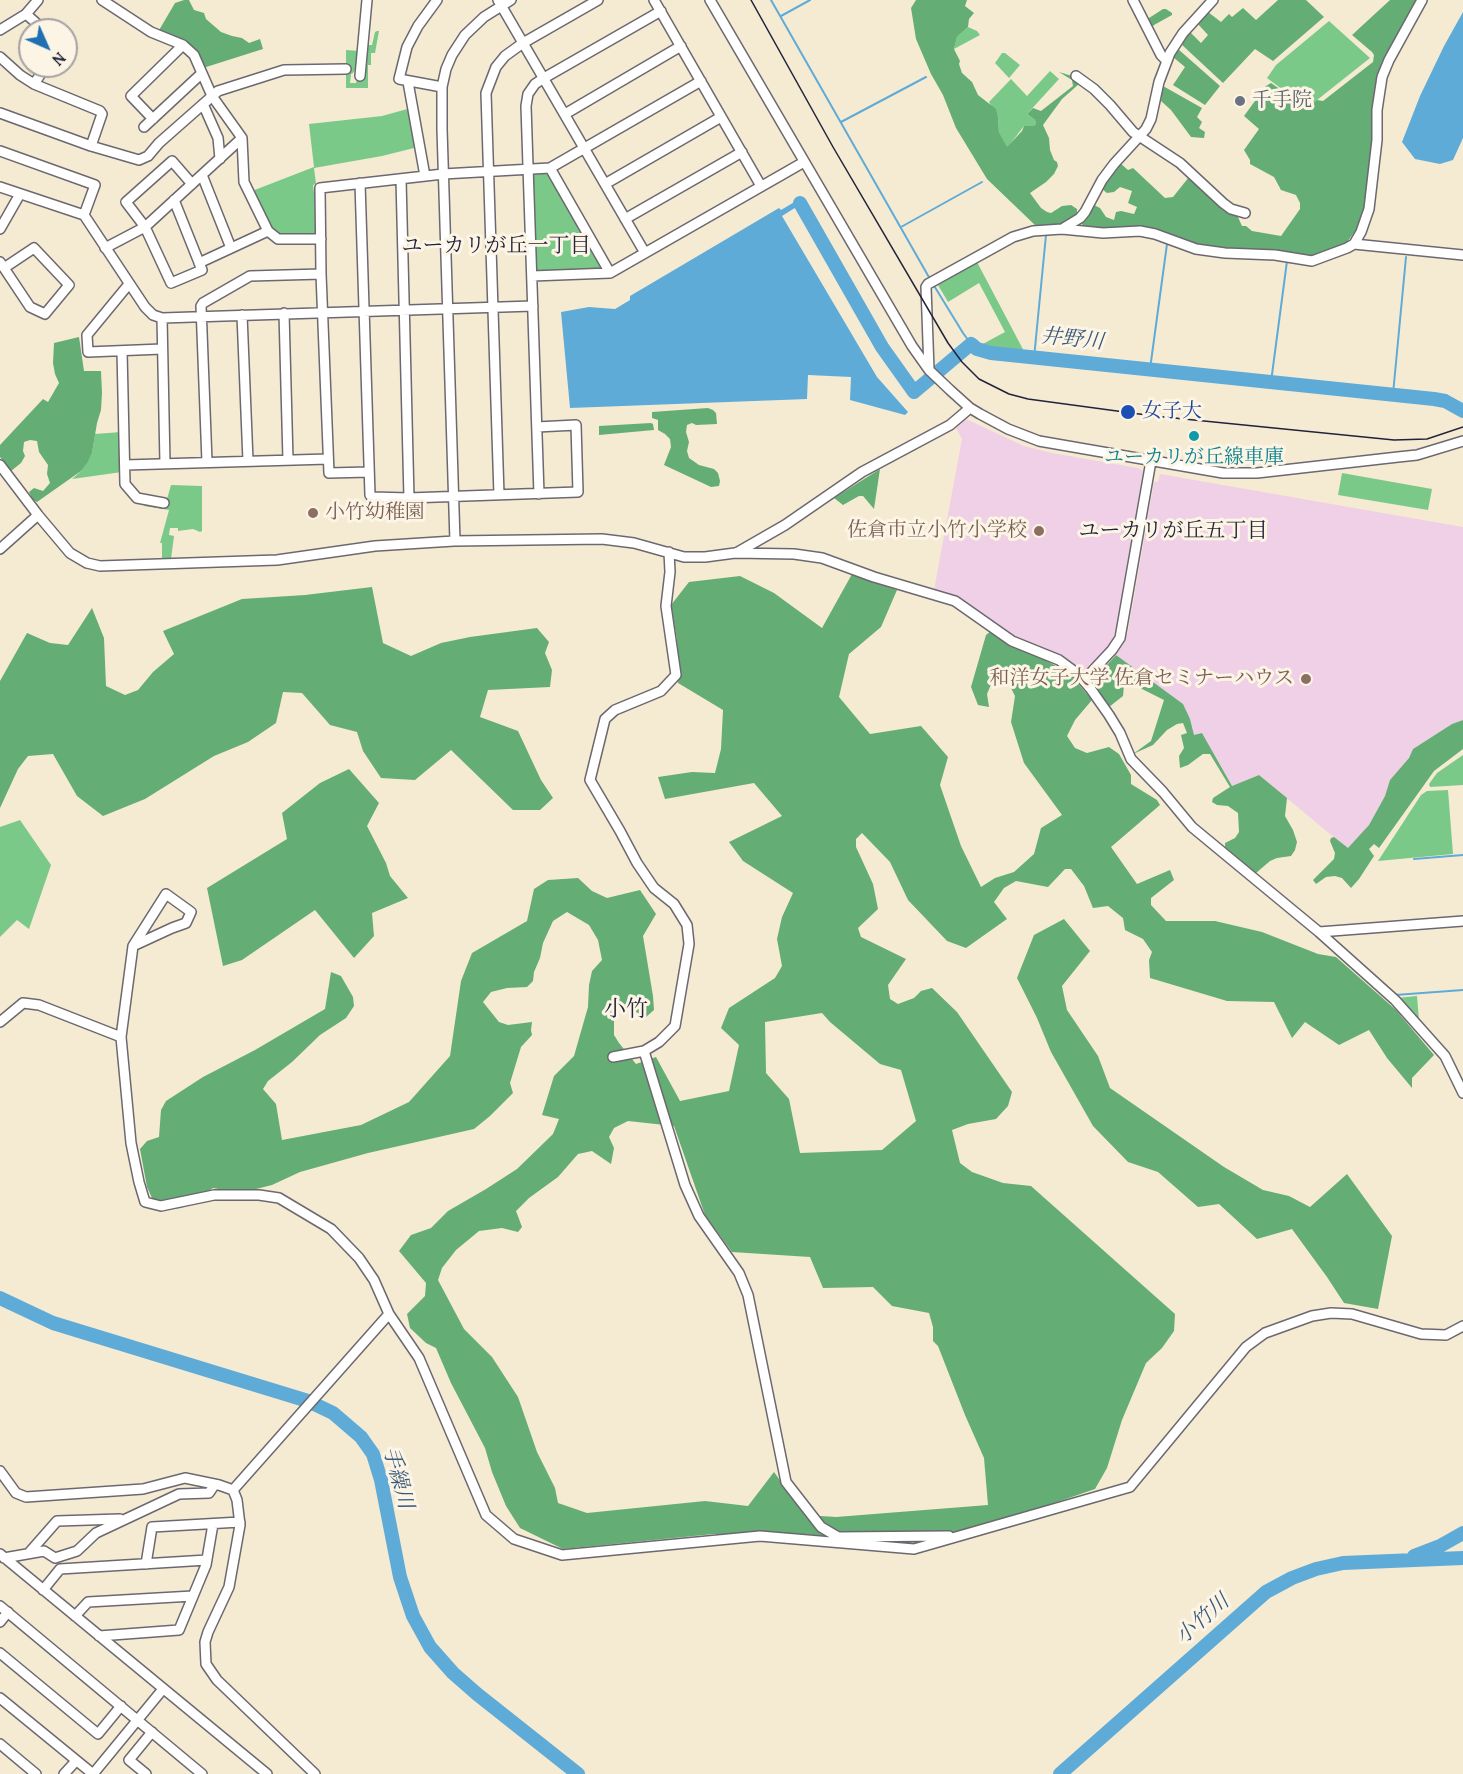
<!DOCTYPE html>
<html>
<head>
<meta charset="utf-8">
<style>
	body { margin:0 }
	#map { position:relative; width:1463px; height:1774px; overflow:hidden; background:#f5ebd3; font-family:"Gentium Book Plus",serif }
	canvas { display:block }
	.north { position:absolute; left:18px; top:18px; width:60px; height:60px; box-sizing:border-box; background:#fcf5e5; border:2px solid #a5a1a1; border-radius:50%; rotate:135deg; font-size:16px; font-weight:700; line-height:24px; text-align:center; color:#22223b }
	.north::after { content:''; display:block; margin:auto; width:21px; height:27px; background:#1f6fb2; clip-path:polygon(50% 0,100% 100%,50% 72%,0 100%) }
</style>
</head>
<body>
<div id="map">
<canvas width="1463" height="1774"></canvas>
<div class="north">N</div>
</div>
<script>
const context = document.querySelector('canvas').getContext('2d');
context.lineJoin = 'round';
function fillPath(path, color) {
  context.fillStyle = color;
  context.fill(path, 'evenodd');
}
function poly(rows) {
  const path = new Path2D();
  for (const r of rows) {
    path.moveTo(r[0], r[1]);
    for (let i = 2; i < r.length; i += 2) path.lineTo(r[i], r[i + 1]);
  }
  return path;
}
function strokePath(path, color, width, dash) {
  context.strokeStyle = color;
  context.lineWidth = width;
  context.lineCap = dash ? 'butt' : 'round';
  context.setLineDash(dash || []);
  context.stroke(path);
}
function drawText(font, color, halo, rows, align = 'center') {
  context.font = font + ' "Gentium Book Plus","Noto Serif JP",serif';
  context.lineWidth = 6;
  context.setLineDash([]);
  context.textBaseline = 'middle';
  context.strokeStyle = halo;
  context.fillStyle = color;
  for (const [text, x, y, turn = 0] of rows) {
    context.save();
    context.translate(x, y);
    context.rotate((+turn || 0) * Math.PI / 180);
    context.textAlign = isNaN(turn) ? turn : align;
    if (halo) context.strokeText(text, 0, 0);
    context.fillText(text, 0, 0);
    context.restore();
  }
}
fillPath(poly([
	[966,419,1024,446,1052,453,1138,468,1143,471,1115,631,1111,643,1085,671,1082,672,1066,660,1013,638,966,603,934,590,962,439,956,428],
	[1160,474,1463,527,1463,720,1452,724,1413,749,1409,758,1390,780,1385,796,1369,825,1348,849,1259,775,1232,786,1202,733,1194,736,1190,719,1116,655,1123,645,1128,632,1154,482,1158,482]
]), '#efd0e6');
fillPath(poly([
	[1329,21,1370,58,1307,108,1267,78,1276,65],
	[968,27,977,31,980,35,954,49,957,37],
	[377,31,379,31,375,53,371,53,371,65,368,65,368,88,346,88,346,50,360,51,356,68,353,73,351,74,350,83,356,83,365,45,372,45,375,32],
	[1002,53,1005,53,1020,65,1009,78,995,63],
	[1050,71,1059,79,1027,114,1035,120,1036,123,1034,126,1024,126,1007,148,999,132,998,118,989,102,1011,79,1027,96],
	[411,108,418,147,382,156,314,168,316,184,313,185,314,192,317,192,317,232,314,235,279,235,270,228,252,191,314,167,309,124,382,116],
	[546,171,549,173,603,267,601,271,538,272,535,269,532,175,535,172],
	[977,262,1026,355,992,351,979,346,1005,332,979,283,948,302,938,285],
	[121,432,122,472,72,479,81,471,92,453,95,434],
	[1342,473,1432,489,1428,510,1338,495],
	[171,485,202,486,202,531,200,532,193,529,178,531,178,528,170,528,169,535,174,536,171,559,162,559,162,543,160,543,169,510,144,506,145,503,165,506],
	[1463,755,1463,785,1430,787,1429,784,1437,773],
	[1448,790,1453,854,1378,861,1421,795,1427,791],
	[20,820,51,865,29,929,17,920,0,937,0,827],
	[1417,996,1419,1020,1397,998]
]), '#7bc989');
fillPath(poly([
	[184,0,189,0,194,10,204,13,206,19,221,32,232,36,242,38,249,43,260,39,263,49,203,68,192,47,186,42,158,32,175,3],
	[916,0,967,0,965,6,974,13,969,19,968,27,957,37,954,49,960,61,959,64,962,73,972,82,978,95,996,109,998,118,999,132,1007,147,1022,131,1024,126,1034,126,1036,123,1035,120,1027,114,1033,108,1041,111,1073,86,1072,80,1059,72,1072,76,1080,81,1079,84,1062,99,1043,125,1049,138,1050,150,1054,160,1057,162,1058,166,1054,174,1046,182,1030,193,1041,208,1047,212,1051,213,1062,206,1071,205,1077,209,1077,216,1063,224,1037,227,987,179,956,128,943,95,931,74,916,39,911,8],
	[1278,0,1306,0,1324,17,1273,61,1255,49,1223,83,1180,43,1190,32,1201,43,1208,35,1197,23,1208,12,1221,22,1229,14,1232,17,1243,8,1256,20],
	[1390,0,1419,0,1379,76,1375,93,1373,110,1374,141,1365,208,1356,230,1344,246,1312,258,1195,247,1177,239,1084,229,1081,221,1094,205,1100,208,1106,217,1114,220,1116,212,1121,211,1134,214,1137,207,1128,203,1132,191,1120,187,1114,192,1107,193,1102,189,1106,181,1120,163,1128,170,1133,168,1165,198,1173,197,1189,177,1237,215,1242,226,1246,226,1252,231,1281,236,1300,209,1300,203,1296,195,1281,190,1274,177,1250,164,1250,160,1244,150,1259,129,1244,116,1266,86,1271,83,1307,108,1317,100,1323,101,1373,62,1374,55,1372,52,1352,35],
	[1163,9,1166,9,1172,13,1172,15,1154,25,1150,30,1146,20],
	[1178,49,1220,86,1205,105,1173,85,1185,67,1173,57],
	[1163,86,1202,108,1197,117,1202,122,1199,128,1205,132,1204,138,1191,137,1171,110,1161,101],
	[79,337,84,371,101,371,102,393,101,410,97,423,92,453,87,463,81,471,37,502,33,500,29,492,34,488,43,491,50,483,47,474,48,465,39,452,37,441,30,440,24,442,23,451,25,456,21,463,11,471,0,457,0,445,43,399,48,402,59,383,55,374,53,363,54,343],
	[708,408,713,410,716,413,717,424,696,425,692,423,687,425,686,432,689,442,687,451,689,458,699,465,714,469,718,473,720,481,719,486,711,487,664,465,671,447,670,439,665,434,658,430,658,420,652,418,652,412],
	[651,423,653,424,654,430,599,435,599,426],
	[880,469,874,509,863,496,859,496,843,505,834,498],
	[852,574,897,590,881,627,849,654,839,697,870,734,921,726,948,757,940,785,961,846,981,887,995,878,1014,872,1034,854,1041,828,1062,815,1024,763,1011,722,1015,696,1007,680,992,682,987,694,989,707,978,705,971,687,986,635,991,631,1011,646,1043,659,1069,673,1092,700,1075,720,1067,736,1075,748,1087,753,1109,747,1119,754,1131,775,1131,784,1157,800,1160,805,1111,847,1137,884,1170,870,1174,880,1151,898,1151,905,1166,921,1215,921,1262,932,1318,954,1336,957,1396,1010,1434,1055,1412,1078,1412,1088,1387,1058,1369,1030,1339,1045,1305,1022,1292,1038,1274,1002,1227,1001,1150,978,1149,960,1152,952,1143,939,1125,930,1123,918,1108,906,1093,908,1084,886,1071,869,1065,869,1048,887,1016,881,1004,888,994,902,1007,919,966,948,947,941,908,900,890,862,862,833,856,839,856,847,873,884,878,909,858,928,861,937,906,959,888,985,890,999,898,1004,914,998,921,991,932,988,957,1012,1012,1092,1008,1106,996,1119,968,1124,952,1130,960,1163,972,1172,1003,1183,1031,1186,1175,1314,1174,1331,1162,1348,1146,1363,1122,1420,1107,1468,1095,1489,1008,1519,904,1544,804,1534,714,1534,563,1549,520,1528,506,1506,492,1472,485,1448,451,1383,436,1348,426,1343,410,1328,407,1314,425,1296,426,1283,399,1251,411,1235,431,1228,448,1211,486,1189,517,1169,553,1134,559,1119,542,1115,554,1076,574,1056,588,1007,589,985,592,971,602,960,598,940,589,925,567,912,553,921,543,943,540,958,534,972,533,981,527,987,507,988,491,992,483,1002,499,1022,508,1025,532,1022,531,1030,532,1035,521,1047,510,1083,513,1093,490,1116,474,1129,368,1153,300,1172,272,1185,240,1193,213,1188,189,1205,181,1208,172,1209,152,1198,147,1187,140,1149,147,1141,159,1137,161,1110,166,1101,203,1077,255,1050,325,1009,331,972,341,976,353,997,354,1006,346,1018,320,1035,292,1062,268,1081,263,1089,276,1104,282,1140,361,1125,409,1102,450,1056,461,981,472,953,527,921,534,889,548,880,578,878,592,891,607,898,640,890,656,914,643,936,653,996,654,1010,646,1017,622,1005,614,1013,614,1035,619,1043,636,1064,656,1057,680,1101,729,1091,739,1045,721,1028,729,1008,775,978,782,966,777,939,782,917,793,893,743,861,729,842,782,816,754,783,665,799,658,777,692,772,715,773,721,749,723,710,678,683,677,640,671,605,689,582,740,576,774,593,822,628],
	[822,1013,830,1022,880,1064,901,1070,916,1121,882,1150,800,1153,789,1099,766,1073,765,1022],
	[628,1121,674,1126,705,1215,732,1252,810,1257,823,1288,873,1287,892,1306,929,1313,933,1327,933,1341,938,1346,965,1415,984,1458,988,1505,836,1517,805,1515,774,1472,748,1506,705,1501,587,1513,558,1503,555,1488,537,1452,518,1397,492,1357,464,1329,438,1280,442,1268,456,1250,479,1231,502,1228,518,1232,522,1227,516,1211,529,1198,558,1177,578,1154,592,1151,611,1164,614,1148,609,1137,614,1128],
	[372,587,383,643,411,656,441,643,470,637,537,628,549,642,545,653,552,670,550,687,488,690,480,717,518,731,541,780,553,798,540,810,513,810,451,750,415,780,381,778,363,751,357,732,330,725,302,693,283,692,276,723,248,742,214,756,145,799,103,816,77,796,53,754,28,756,18,769,0,808,0,681,27,633,50,643,68,645,92,608,104,638,106,686,125,695,138,690,153,672,174,654,163,631,242,599,305,595],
	[1116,655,1183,704,1190,719,1194,735,1202,733,1232,786,1259,775,1287,798,1285,816,1293,830,1297,842,1295,850,1291,856,1277,858,1270,861,1256,873,1225,847,1225,843,1235,838,1239,832,1238,813,1228,806,1217,805,1212,802,1213,798,1230,787,1210,754,1203,754,1188,765,1180,768,1179,756,1184,748,1181,735,1187,733,1183,723,1177,724,1167,730,1153,745,1133,754,1151,741,1164,700,1128,682,1124,685,1123,696,1109,707,1093,683,1096,677],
	[1463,720,1463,749,1434,771,1379,848,1374,844,1369,849,1374,856,1359,879,1351,888,1342,878,1335,876,1326,877,1316,884,1313,880,1334,859,1335,853,1330,841,1331,838,1334,837,1348,848,1369,825,1385,796,1390,780,1409,758,1413,749,1452,724],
	[349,769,379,803,367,826,386,863,390,876,408,898,372,913,374,936,354,958,315,910,242,960,223,966,207,888,287,839,282,813,320,783],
	[1064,919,1090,951,1062,986,1067,1010,1098,1056,1110,1088,1224,1167,1263,1190,1289,1196,1310,1207,1347,1174,1392,1236,1378,1309,1344,1303,1327,1277,1292,1229,1257,1239,1219,1204,1198,1207,1158,1172,1128,1162,1093,1126,1051,1052,1037,1018,1017,978,1034,935]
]), '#64ad75');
fillPath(poly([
	[1463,12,1463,138,1453,160,1440,164,1415,159,1402,142,1420,96,1444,46],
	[796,201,798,206,782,216,877,377,908,412,905,415,850,400,851,377,808,375,807,399,570,408,561,312,589,307,615,309,630,300,630,296,779,208,781,210]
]), '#5fabd8');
strokePath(poly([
	[771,0,930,279],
	[781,16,810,0],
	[841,122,926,77],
	[901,227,982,182],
	[933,284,963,333,971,344],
	[1034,358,1046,235],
	[1150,369,1167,244],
	[1271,382,1287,261],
	[1393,394,1406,257],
	[1414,859,1463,855],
	[1395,995,1463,990]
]), '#5fabd8', 2);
strokePath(poly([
	[800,203,882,347,914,392,971,344,977,349,991,353,1434,399,1445,401,1463,411],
	[0,1298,53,1323,308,1401,333,1413,361,1437,373,1454,381,1480,400,1577,413,1616,430,1647,453,1673,477,1694,578,1774],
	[1414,1556,1440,1546,1463,1533],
	[1060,1774,1266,1592,1292,1578,1316,1569,1343,1563,1463,1558]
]), '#5fabd8', 14);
const minor = poly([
	[102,0,151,32,183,45,194,55,212,96,242,138,244,182,268,231,278,239,321,239],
	[437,0,418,26,407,47,399,79,442,87],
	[498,0,645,253],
	[654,0,761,186],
	[710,0,912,346,929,370,950,390,970,408,980,414,1008,429,1039,441,1223,473,1257,473,1398,457,1417,455,1463,441],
	[1133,0,1161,55,1167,61],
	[26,14,44,30],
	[0,30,26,14,38,0],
	[0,57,20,75,34,84,100,111,102,114,91,146],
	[360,76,367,0],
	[1076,76,1094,89,1110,105,1133,132,1180,163,1223,203,1231,209,1245,213],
	[408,82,425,176],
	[34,84,46,66],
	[203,104,218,138,220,159],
	[0,113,91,146,139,160,148,156,159,143,218,91,284,70,346,69],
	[565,114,681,46],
	[153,119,131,96,183,45],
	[144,127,201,74],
	[0,151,95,185,84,215],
	[550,168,701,81],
	[202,175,231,248],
	[401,179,409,498],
	[360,183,370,495,372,497,409,498,578,492,576,425,537,427],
	[605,184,721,117],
	[0,187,84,215,145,307,153,315,162,318,533,306],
	[174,200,202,270,171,283,145,227,126,202,172,161,192,184],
	[625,219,742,152],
	[0,229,20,194],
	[1062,229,1103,233,1140,231,1155,234,1196,249,1225,253,1275,255,1312,261,1347,248,1354,244,1361,232,1369,209,1377,140,1377,110,1382,77,1389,60,1422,0],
	[1354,244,1463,255],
	[105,248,145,227,242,138],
	[0,262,30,307,45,314,69,285,34,248,4,268],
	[199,263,268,231],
	[532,276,610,273,804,162],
	[129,284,87,335,88,352,162,349],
	[284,313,288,460],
	[242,315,248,461],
	[162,318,165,464],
	[122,351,125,484,137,498,164,503],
	[929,370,926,287,928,284,1013,237,1033,231,1062,229,1080,218,1085,212,1102,180,1114,164,1146,129,1151,119,1159,82,1170,53,1183,33,1213,0],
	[207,462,201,306,203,303,250,276,321,274],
	[0,465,38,515,70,553,87,563,100,566,277,560,375,546,454,541,602,539,634,543,684,557,705,557,735,553,794,554,822,558,874,577,955,601,1012,641,1059,660,1078,674,1090,688,1109,715,1120,733,1131,759,1163,792,1192,827,1319,932,1395,1000,1445,1056,1463,1093],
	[125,465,328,459],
	[369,472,329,473,321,274,320,188,443,174,550,168,610,273],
	[539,494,526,106,528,94,535,84,544,78,661,11],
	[499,495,486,93,496,67,505,56,523,43,598,0],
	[455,541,442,129,442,87,446,69,452,55,465,35,484,17,511,0],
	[0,549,38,515],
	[738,552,785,525,862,472,950,425,970,408],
	[1084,680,1112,650,1120,638,1151,461],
	[1319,932,1463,921],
	[133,946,172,928,186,923,191,912,166,894,133,946,121,1037,131,1143,139,1182,145,1202,161,1206,214,1195,259,1195,279,1198,331,1229,359,1258,374,1280,389,1314,233,1490],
	[0,1022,23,1003,39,1005,121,1037],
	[644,1051,685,1185,699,1216,739,1273,748,1295,786,1482,821,1527,838,1537,949,1536],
	[613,1057,644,1051,659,1042,675,1026,689,944,687,925,674,904,654,888,637,863,620,831,590,780,605,719,615,710,661,691,676,675,666,606,670,572,669,552],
	[389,1314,419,1358,486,1515,514,1539,562,1555,760,1536,914,1549,1130,1487,1246,1347,1265,1333,1312,1316,1331,1313,1352,1314,1421,1334,1446,1335,1463,1326],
	[0,1471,16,1493,26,1497,143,1489,185,1478,219,1485,233,1490,237,1500,240,1525,229,1587,208,1632,205,1642,206,1664,217,1680,315,1774],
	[0,1554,267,1774],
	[28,1554,57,1521,120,1519],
	[4,1558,44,1551,55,1558,77,1551,96,1533,179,1494,209,1493,215,1484],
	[146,1564,152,1527,240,1522],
	[43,1590,60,1569,207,1560],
	[0,1606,202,1774],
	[75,1616,88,1602,193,1596],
	[0,1622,8,1612],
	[99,1636,179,1630,206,1565,213,1524],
	[0,1653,98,1734,121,1706],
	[0,1698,93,1774],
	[0,1744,36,1774],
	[64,1774,76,1761],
	[93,1774,163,1689],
	[146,1774,129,1760,152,1732]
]);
strokePath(minor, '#6c6870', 12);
strokePath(minor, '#fff', 9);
strokePath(poly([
	[751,0,833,147,948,343,962,362,979,379,1009,394,1028,399,1154,416,1394,440,1427,439,1463,427]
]), '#22223b', 1.5);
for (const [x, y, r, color] of [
	[1240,101,6,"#6b7280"],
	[1128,412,8,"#1a4fb4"],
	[1194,436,6,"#0f9aa8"],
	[313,513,6,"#8d6e63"],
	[1039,531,6,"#8d6e63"],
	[1306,679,6,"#8d6e63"]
]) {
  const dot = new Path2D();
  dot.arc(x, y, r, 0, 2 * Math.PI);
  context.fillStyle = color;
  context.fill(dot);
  strokePath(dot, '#fcf5e5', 2);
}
drawText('20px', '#5b616d', '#fcf5e5', [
	["千手院",1252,101]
], 'left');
drawText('20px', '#164399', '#fcf5e5', [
	["女子大",1142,412]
], 'left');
drawText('20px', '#0d838f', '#fcf5e5', [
	["ユーカリが丘線車庫",1194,458]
]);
drawText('20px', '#785e54', '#fcf5e5', [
	["小竹幼稚園",325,513,"left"],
	["佐倉市立小竹小学校",1027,531],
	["和洋女子大学 佐倉セミナーハウス",1294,679]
], 'right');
drawText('21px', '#22223b', '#fcf5e5', [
	["ユーカリが丘一丁目",496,247],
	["ユーカリが丘五丁目",1173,532]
]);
drawText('italic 21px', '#3a597a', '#fcf5e5', [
	["井野川",1072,340,6],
	["手繰川",397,1478,75],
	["小竹川",1203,1620,-41]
]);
drawText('22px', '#22223b', '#fcf5e5', [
	["小竹",626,1010]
]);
</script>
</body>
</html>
